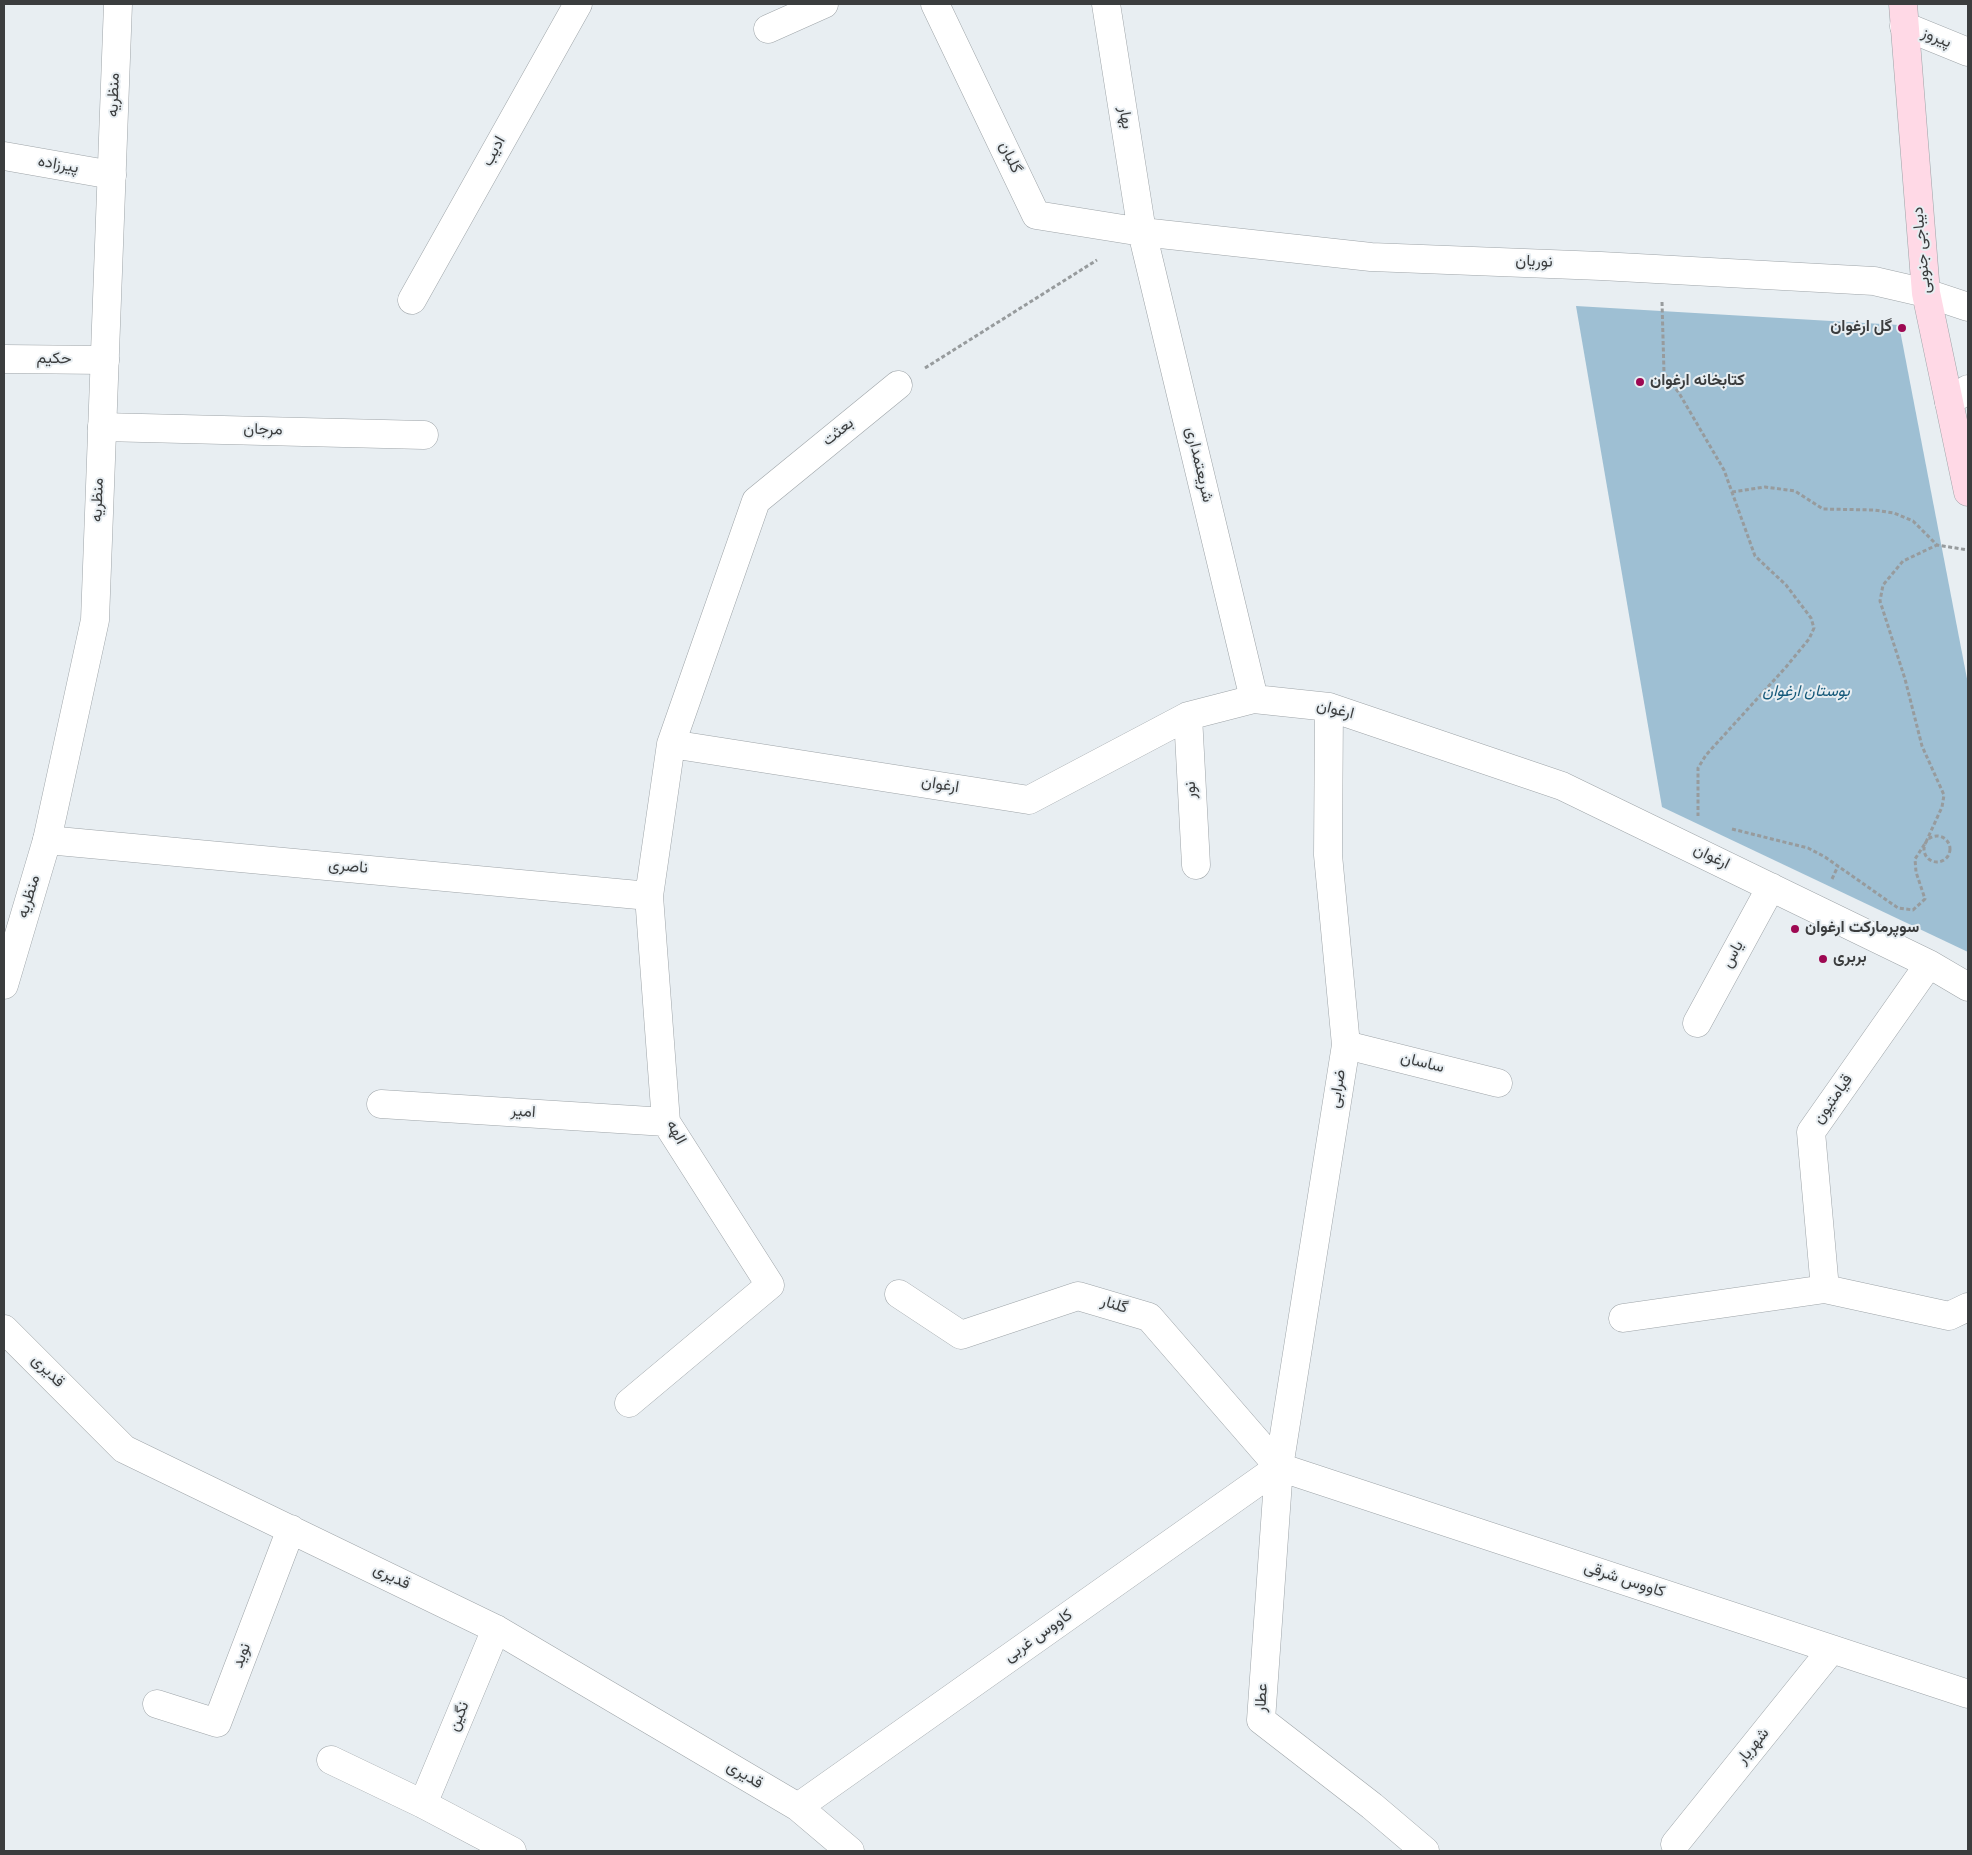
<!DOCTYPE html>
<html>
<head>
<meta charset="utf-8">
<style>
	body { margin:0 }
	#map { position:relative; width:1972px; height:1855px; overflow:hidden; background:#e8eef2; font-family:Spectral,serif }
	canvas { display:block }
	.frame { position:absolute; inset:0; border:5px solid #3b3d3e; pointer-events:none }
</style>
</head>
<body>
<div id="map">
<canvas width="1972" height="1855"></canvas>
<div class="frame"></div>
</div>
<script>
const context = document.querySelector('canvas').getContext('2d');
context.lineJoin = 'round';
function fillPath(path, color) {
  context.fillStyle = color;
  context.fill(path, 'evenodd');
}
function poly(rows) {
  const path = new Path2D();
  for (const r of rows) {
    if (r.length === 3) {
      path.moveTo(r[0] + r[2], r[1]);
      path.arc(r[0], r[1], r[2], 0, 2 * Math.PI);
      continue;
    }
    path.moveTo(r[0], r[1]);
    for (let i = 2; i < r.length; i += 2) path.lineTo(r[i], r[i + 1]);
  }
  return path;
}
function strokePath(path, color, width, dash) {
  context.strokeStyle = color;
  context.lineWidth = width;
  context.lineCap = dash ? 'butt' : 'round';
  context.setLineDash(dash || []);
  context.stroke(path);
}
function drawText(font, color, halo, rows, align = 'center') {
  context.font = font + ' Spectral,Vazirmatn,serif';
  context.lineWidth = 4;
  context.setLineDash([]);
  context.textBaseline = 'middle';
  context.strokeStyle = halo;
  context.fillStyle = color;
  for (const [text, x, y, turn = 0] of rows) {
    context.save();
    context.translate(x, y);
    context.rotate((+turn || 0) * Math.PI / 180);
    context.textAlign = isNaN(turn) ? turn : align;
    if (halo) context.strokeText(text, 0, 0);
    context.fillText(text, 0, 0);
    context.restore();
  }
}
fillPath(poly([
	[1576,306,1899,325,1968,684,1968,952,1662,807]
]), '#9ebfd3');
const minor = poly([
	[935,4,1036,215,1142,232,1371,257,1601,266,1874,281,1926,293,1968,307],
	[1106,4,1142,232,1254,699],
	[1904,26,1968,52],
	[768,29,824,4],
	[4,156,112,175],
	[412,300,578,4],
	[4,359,105,360],
	[1949,402,1968,389],
	[102,427,424,435],
	[1329,707,1328,855,1346,1045,1279,1467,1261,1720,1372,1806,1425,1851],
	[1188,716,1196,865],
	[671,744,1029,800,1188,716,1254,699,1329,707,1562,786,1929,964,1968,987],
	[47,840,649,896],
	[1697,1023,1771,887],
	[1346,1045,1498,1083],
	[381,1104,666,1122],
	[1825,1289,1811,1132,1929,964],
	[899,1294,961,1335,1078,1296,1149,1317,1279,1467],
	[1623,1318,1825,1289,1949,1316,1968,1307],
	[4,1329,124,1449,496,1629,798,1807,850,1851],
	[629,1403,770,1285,666,1122,649,896,671,744,756,501,898,385],
	[1279,1467,1968,1694],
	[157,1704,217,1723,291,1529],
	[331,1760,423,1804,512,1851],
	[423,1804,496,1629],
	[798,1807,1279,1467],
	[1675,1844,1832,1649]
]);
const tertiary = poly([
	[4,985,47,840,95,620,118,4]
]);
const secondary = poly([
	[1903,4,1926,293,1968,492]
]);
strokePath(minor, '#9ea4a8', 29);
strokePath(tertiary, '#9ea4a8', 29);
strokePath(secondary, '#9ea4a8', 29);
strokePath(poly([
	[1662,302,1664,373,1679,393,1724,470,1755,556,1786,585,1811,618,1814,628,1809,639,1786,667,1706,755,1698,768,1698,816],
	[925,368,1097,260],
	[1732,492,1765,487,1795,491,1823,509,1874,510,1894,513,1913,521,1937,545,1968,550],
	[1732,829,1808,848,1825,857,1898,908,1913,910,1925,899,1916,872,1915,859,1926,842,1942,807,1944,795,1922,746,1905,679,1880,601,1883,585,1903,561,1937,545],
	[1937,849,13],
	[1832,879,1838,866]
]), '#979b9d', 3, [4, 2.5]);
strokePath(minor, '#fff', 28);
strokePath(tertiary, '#fff', 28);
strokePath(secondary, '#ffd9e6', 28);
for (const [x, y, r, color] of [
	[1902,328,5,"#9d0852"],
	[1640,382,5,"#9d0852"],
	[1795,929,5,"#9d0852"],
	[1823,959,5,"#9d0852"]
]) {
  const dot = new Path2D();
  dot.arc(x, y, r, 0, 2 * Math.PI);
  context.fillStyle = color;
  context.fill(dot);
  strokePath(dot, '#e8eef2', 2);
}
drawText('16px', '#3b3d3e', '#e8eef2', [
	["پیروز",1936,39,22],
	["منظریه",115,95,-88],
	["بهار",1124,118,81],
	["ادیب",495,152,-61],
	["گلبان",1009,158,65],
	["پیرزاده",58,166,10],
	["دیباجی جنوبی",1923,250,-95],
	["نوریان",1534,263,2],
	["حکیم",54,360,1],
	["مرجان",263,431,1],
	["بعثت",839,433,-39],
	["شریعتمداری",1198,465,77],
	["منظریه",99,500,-88],
	["ارغوان",1335,711,14],
	["ارغوان",940,786,9],
	["نور",1192,790,-93],
	["ارغوان",1711,858,26],
	["ناصری",348,868,5],
	["منظریه",30,897,-73],
	["یاس",1734,955,-61],
	["ساسان",1422,1064,14],
	["ضرابی",1339,1089,-81],
	["قیامتیون",1834,1100,-55],
	["امیر",523,1113,4],
	["الهه",675,1133,62],
	["گلنار",1114,1306,17],
	["قدیری",47,1372,45],
	["قدیری",391,1578,26],
	["کاووس شرقی",1624,1581,18],
	["کاووس غربی",1039,1637,-35],
	["نوید",243,1656,-69],
	["عطار",1263,1698,-87],
	["نگین",460,1717,-67],
	["شهریار",1754,1747,-51],
	["قدیری",744,1776,31]
]);
drawText('bold 16px', '#3b3d3e', '#e8eef2', [
	["گل ارغوان",1892,328,"right"],
	["کتابخانه ارغوان",1650,382],
	["سوپرمارکت ارغوان",1805,929],
	["بربری",1833,959]
], 'left');
drawText('italic 16px', '#155979', '#e8eef2', [
	["بوستان ارغوان",1806,693]
]);
</script>
</body>
</html>
